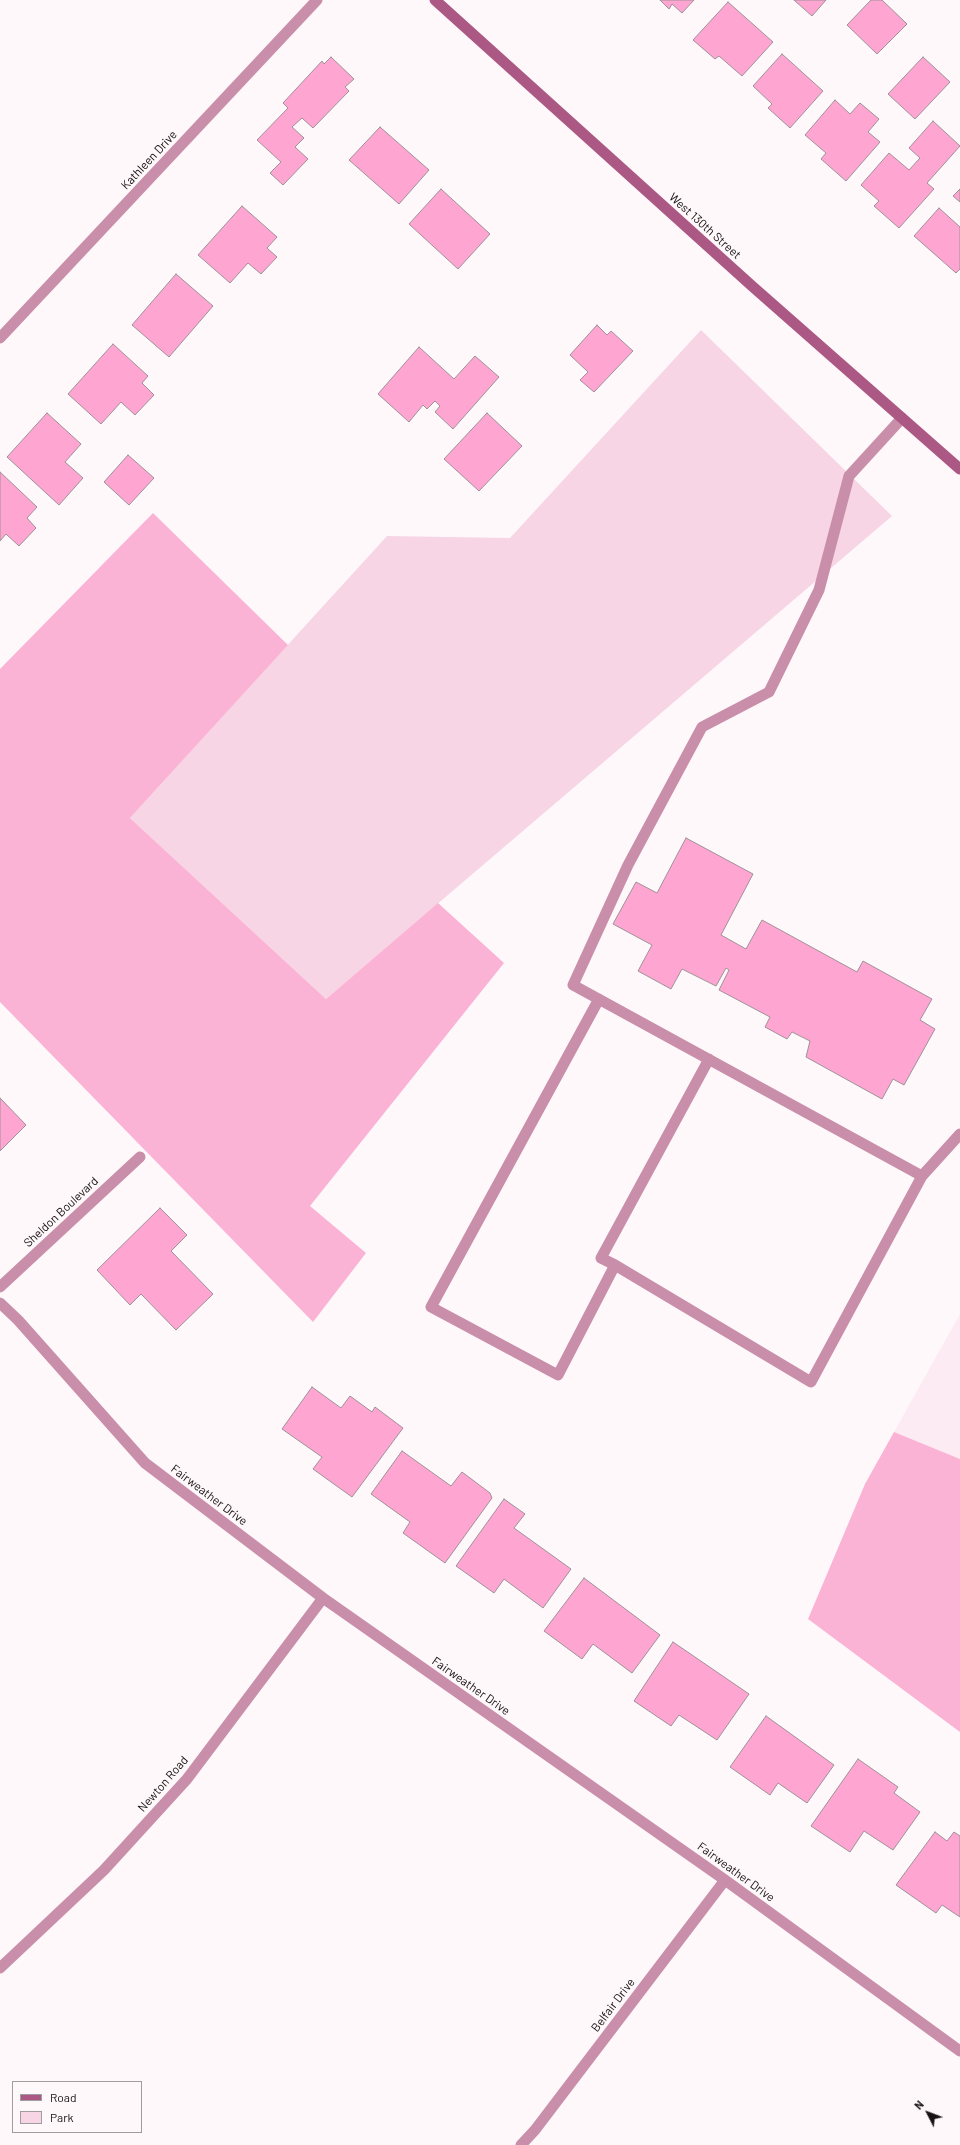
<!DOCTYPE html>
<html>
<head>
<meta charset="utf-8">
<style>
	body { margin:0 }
	#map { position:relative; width:960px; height:2145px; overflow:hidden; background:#fef8fa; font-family:Barlow,sans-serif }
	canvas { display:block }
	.legend { position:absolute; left:12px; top:2081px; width:130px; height:52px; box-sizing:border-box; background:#fef8fa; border:1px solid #a19c9e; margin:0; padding:5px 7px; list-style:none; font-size:12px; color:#161113 }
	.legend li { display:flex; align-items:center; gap:8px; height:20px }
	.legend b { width:20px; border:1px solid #a19c9e }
	.north { position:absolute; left:908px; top:2093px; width:40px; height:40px; -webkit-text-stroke:3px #fef8fa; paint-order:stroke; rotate:312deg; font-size:11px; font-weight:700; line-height:16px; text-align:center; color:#161113 }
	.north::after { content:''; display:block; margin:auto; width:14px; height:18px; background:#161113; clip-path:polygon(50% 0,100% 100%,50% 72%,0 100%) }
</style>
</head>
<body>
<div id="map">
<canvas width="960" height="2145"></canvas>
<ul class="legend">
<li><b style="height:5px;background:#ac5884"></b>Road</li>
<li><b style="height:11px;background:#f7d5e4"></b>Park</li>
</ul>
<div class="north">N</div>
</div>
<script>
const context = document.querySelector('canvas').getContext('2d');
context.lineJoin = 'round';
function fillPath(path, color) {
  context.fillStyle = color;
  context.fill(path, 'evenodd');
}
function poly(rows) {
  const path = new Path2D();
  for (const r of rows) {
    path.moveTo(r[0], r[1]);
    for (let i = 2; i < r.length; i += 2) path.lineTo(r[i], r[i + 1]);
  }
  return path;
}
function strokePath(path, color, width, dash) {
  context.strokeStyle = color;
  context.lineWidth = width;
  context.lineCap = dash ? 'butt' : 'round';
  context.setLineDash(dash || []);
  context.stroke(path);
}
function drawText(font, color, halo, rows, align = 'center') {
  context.font = font + ' Barlow,sans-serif';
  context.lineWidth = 3;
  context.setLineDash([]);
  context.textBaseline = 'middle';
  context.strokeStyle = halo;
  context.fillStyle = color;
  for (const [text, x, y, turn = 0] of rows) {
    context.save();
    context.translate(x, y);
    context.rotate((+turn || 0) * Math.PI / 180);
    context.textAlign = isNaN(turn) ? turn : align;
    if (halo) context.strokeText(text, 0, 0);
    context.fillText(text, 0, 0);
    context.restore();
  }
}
fillPath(poly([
	[960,1314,960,1459,894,1432]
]), '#fdebf3');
fillPath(poly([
	[701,330,892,516,326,999,130,818,387,536,510,538]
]), '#f7d5e4');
fillPath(poly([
	[153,513,288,645,130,818,326,999,438,903,504,963,310,1206,366,1253,313,1322,0,1002,0,669],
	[894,1432,960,1459,960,1732,808,1619,865,1484]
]), '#fbb3d5');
const building = poly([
	[660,0,694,0,682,13,672,4,669,9,660,0],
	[794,0,826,0,812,16,794,0],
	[871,0,882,0,907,24,877,54,847,25,871,0],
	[728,2,773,42,742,76,719,56,715,59,693,40,728,2],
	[782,54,823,91,790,128,768,108,772,104,753,86,782,54],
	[331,57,354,79,345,87,349,91,313,128,302,118,292,127,304,138,295,147,308,159,283,185,270,173,281,162,257,140,288,108,283,103,322,61,324,64,331,57],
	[923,57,950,82,915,119,888,94,923,57],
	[835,100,850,114,860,103,879,119,868,132,880,142,846,181,821,159,826,153,805,135,835,100],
	[933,121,960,146,927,183,934,189,899,228,874,206,879,201,861,185,889,153,909,170,920,158,909,148,933,121],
	[380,127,429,170,399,204,349,160,380,127],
	[441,189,490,234,458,269,409,224,441,189],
	[960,189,960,202,953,196,960,189],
	[242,206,277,237,267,248,277,257,261,274,248,263,230,283,198,255,242,206],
	[939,208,960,227,960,269,956,273,914,236,939,208],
	[176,274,213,306,169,357,132,325,176,274],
	[597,325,607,335,611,331,633,351,594,392,580,380,588,372,570,355,597,325],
	[113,344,148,376,142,383,154,395,135,415,121,402,101,424,68,394,113,344],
	[419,347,454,379,475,356,499,377,453,429,435,412,440,406,435,401,427,409,423,405,409,422,378,394,419,347],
	[47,413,81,444,65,462,83,478,59,505,7,457,47,413],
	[487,413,522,446,479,491,444,459,487,413],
	[128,455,154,478,129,505,104,482,128,455],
	[0,472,37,507,27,518,36,528,19,546,6,534,0,541,0,472],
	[686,838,753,874,721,935,746,949,762,920,857,972,863,961,932,999,920,1020,935,1029,904,1085,893,1079,882,1099,806,1057,810,1041,792,1032,787,1039,765,1027,770,1017,719,990,729,970,726,968,716,986,682,969,671,989,638,971,652,945,613,924,636,882,657,893,686,838],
	[0,1098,26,1125,0,1151,0,1098],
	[160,1208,187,1235,171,1251,213,1294,176,1330,141,1294,130,1305,97,1270,160,1208],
	[312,1387,341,1408,350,1396,372,1412,375,1407,403,1428,352,1497,313,1469,322,1457,282,1429,312,1387],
	[402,1451,451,1486,462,1472,490,1493,492,1498,445,1563,403,1533,410,1522,371,1494,402,1451],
	[504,1499,525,1514,514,1528,571,1569,543,1608,504,1579,494,1593,456,1566,504,1499],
	[584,1578,660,1635,632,1673,593,1644,582,1659,544,1631,584,1578],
	[673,1642,749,1694,717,1740,679,1715,671,1726,634,1701,673,1642],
	[766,1716,834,1765,807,1803,778,1783,770,1795,730,1767,766,1716],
	[858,1759,898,1787,894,1793,920,1812,893,1850,864,1831,850,1852,811,1826,858,1759],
	[935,1832,947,1841,954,1832,960,1836,960,1917,942,1905,936,1913,896,1885,935,1832]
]);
fillPath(building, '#fea5d1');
strokePath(building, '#9e9197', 1);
strokePath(poly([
	[902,418,849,476,819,590,769,692,702,727,628,865,573,985,922,1176,960,1134],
	[599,999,431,1307,558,1375,615,1265,811,1382,922,1176],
	[615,1265,601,1258,709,1059]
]), '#c98eaa', 11);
strokePath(poly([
	[0,338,317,0],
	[0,1287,140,1157],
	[0,1303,18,1320,145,1463,323,1598,725,1880,960,2051],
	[0,1968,104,1870,187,1779,323,1598],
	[521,2145,535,2130,725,1880]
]), '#c98eaa', 11);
strokePath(poly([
	[435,0,752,286,960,469]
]), '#ac5884', 11);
drawText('12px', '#161113', '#fef8fa', [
	["Kathleen Drive",149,160,-47],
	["West 130th Street",705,226,42],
	["Sheldon Boulevard",61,1212,-43],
	["Fairweather Drive",209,1495,37],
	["Fairweather Drive",471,1686,35],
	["Newton Road",163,1784,-49],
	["Fairweather Drive",736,1872,36],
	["Belfair Drive",613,2005,-53]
]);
</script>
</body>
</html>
